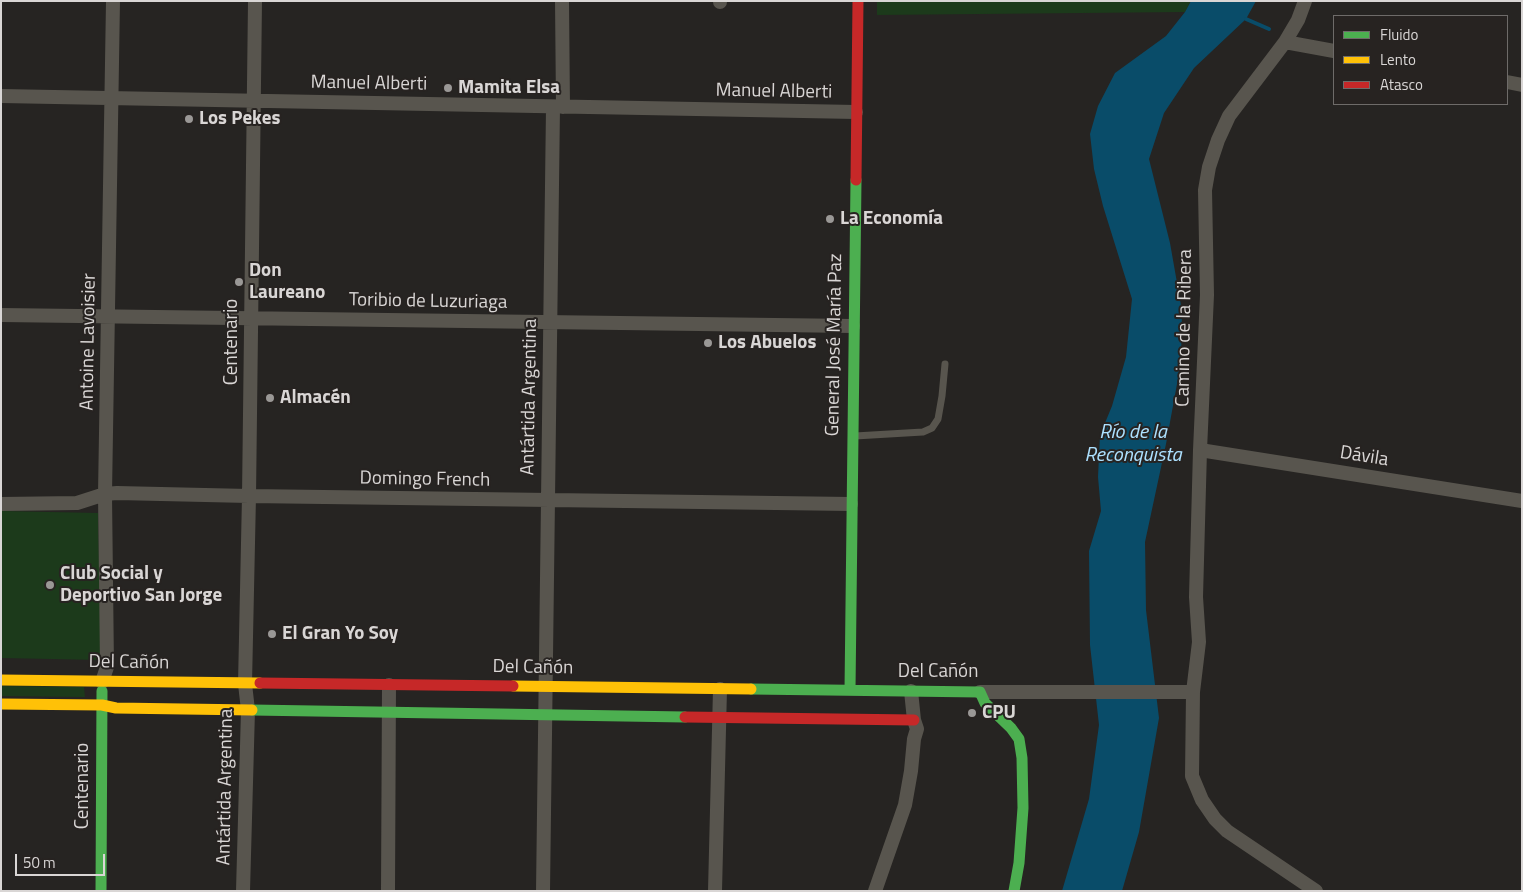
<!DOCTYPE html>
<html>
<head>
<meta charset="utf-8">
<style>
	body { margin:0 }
	#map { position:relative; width:1523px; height:892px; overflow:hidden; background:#262422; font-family:"Titillium Web",sans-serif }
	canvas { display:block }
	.frame { position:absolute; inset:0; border:2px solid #d9d6d5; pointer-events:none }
	.legend { position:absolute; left:1333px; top:15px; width:175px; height:90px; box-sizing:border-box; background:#272321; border:1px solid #6e6b69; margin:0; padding:6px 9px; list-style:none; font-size:15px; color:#d9d6d5 }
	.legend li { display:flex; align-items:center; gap:10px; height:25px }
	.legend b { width:25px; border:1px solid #6e6b69 }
	.scale { position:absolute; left:15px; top:854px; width:90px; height:22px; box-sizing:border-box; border:2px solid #d9d6d5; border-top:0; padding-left:6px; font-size:15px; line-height:18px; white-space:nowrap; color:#d9d6d5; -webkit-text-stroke:4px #272321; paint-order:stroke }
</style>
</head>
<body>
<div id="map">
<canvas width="1523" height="892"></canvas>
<div class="frame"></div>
<ul class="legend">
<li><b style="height:6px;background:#4caf50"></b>Fluido</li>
<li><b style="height:6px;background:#ffc107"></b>Lento</li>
<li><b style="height:6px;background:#c62828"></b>Atasco</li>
</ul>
<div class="scale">50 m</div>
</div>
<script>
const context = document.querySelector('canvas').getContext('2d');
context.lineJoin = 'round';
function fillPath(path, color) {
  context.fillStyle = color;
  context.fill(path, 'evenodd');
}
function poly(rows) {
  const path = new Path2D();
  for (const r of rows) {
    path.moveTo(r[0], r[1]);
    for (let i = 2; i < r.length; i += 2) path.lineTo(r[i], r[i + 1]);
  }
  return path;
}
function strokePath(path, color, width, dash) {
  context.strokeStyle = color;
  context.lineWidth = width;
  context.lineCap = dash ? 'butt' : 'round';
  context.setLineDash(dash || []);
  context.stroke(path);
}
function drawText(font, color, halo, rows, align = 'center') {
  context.font = font + ' "Titillium Web",sans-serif';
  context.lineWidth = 4;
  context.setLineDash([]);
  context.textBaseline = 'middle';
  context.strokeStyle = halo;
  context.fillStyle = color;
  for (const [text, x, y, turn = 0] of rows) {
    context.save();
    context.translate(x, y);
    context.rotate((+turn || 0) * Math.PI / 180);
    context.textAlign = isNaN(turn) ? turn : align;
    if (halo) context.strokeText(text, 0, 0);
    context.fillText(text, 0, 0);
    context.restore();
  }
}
fillPath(poly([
	[877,1,1191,1,1185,12,877,15],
	[1,511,98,513,101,660,1,658],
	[1,686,84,687,85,697,1,696]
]), '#1c3a1b');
fillPath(poly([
	[1191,1,1256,1,1246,19,1194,68,1164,113,1149,159,1170,243,1182,311,1181,362,1166,444,1145,542,1146,610,1159,718,1139,832,1122,891,1062,891,1089,799,1099,725,1090,645,1089,551,1101,511,1098,477,1100,435,1112,406,1126,357,1132,299,1103,206,1094,169,1090,134,1098,106,1115,73,1166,36,1185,12]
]), '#094c69');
strokePath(poly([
	[1246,19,1269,29]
]), '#094c69', 4);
strokePath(poly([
	[855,436,923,432,932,428,938,419,942,396,945,364]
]), '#58554e', 7);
strokePath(poly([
	[562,1,563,107],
	[1305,1,1298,20,1285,42,1229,116,1218,140,1209,167,1205,190,1207,295,1200,450,1196,597,1199,642,1193,692,1192,776,1202,800,1215,819,1227,831,1316,891],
	[720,2,720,1],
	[1285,42,1334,51],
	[1507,82,1522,85],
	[1,96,856,112],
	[1,315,853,326],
	[1200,450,1522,501],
	[1,504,77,503,105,494,117,493,249,496,851,504],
	[102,682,107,667,105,494,113,1],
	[980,692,1193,692],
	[243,891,248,710,245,684,249,496,255,1],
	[388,891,389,685],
	[543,891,553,107],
	[715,891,720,689],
	[875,891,905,805,911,771,914,739,917,729,914,720,911,691]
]), '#58554e', 14);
strokePath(poly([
	[751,689,980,692,985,703,1011,728,1019,739,1022,758,1023,808,1019,863,1014,891],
	[850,690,856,180],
	[252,710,685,717],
	[101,891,102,691]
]), '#4caf50', 11);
strokePath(poly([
	[1,680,260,683],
	[513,686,751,689],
	[1,704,102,705,116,708,252,710]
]), '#ffc107', 11);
strokePath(poly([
	[856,180,858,1],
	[260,683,513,686],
	[685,717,914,720]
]), '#c62828', 11);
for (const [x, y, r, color] of [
	[448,88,5,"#9a9896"],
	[189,119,5,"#9a9896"],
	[830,219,5,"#9a9896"],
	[239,282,5,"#9a9896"],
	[708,343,5,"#9a9896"],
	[270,398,5,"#9a9896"],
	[50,585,5,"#9a9896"],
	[272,634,5,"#9a9896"],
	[972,713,5,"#9a9896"]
]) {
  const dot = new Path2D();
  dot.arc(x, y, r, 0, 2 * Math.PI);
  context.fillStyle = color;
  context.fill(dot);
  strokePath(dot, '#272321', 2);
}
drawText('19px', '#d9d6d5', '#272321', [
	["Manuel Alberti",369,84,1],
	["Manuel Alberti",774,92,1],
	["Toribio de Luzuriaga",428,302,1],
	["Camino de la Ribera",1185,328,-89],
	["Antoine Lavoisier",89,342,-89],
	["Centenario",232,342,-90],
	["General José María Paz",835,345,-89],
	["Antártida Argentina",530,397,-89],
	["Dávila",1364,457,9],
	["Domingo French",425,480,1],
	["Del Cañón",129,663,1],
	["Del Cañón",533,668,1],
	["Del Cañón",938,672],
	["Centenario",83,786,-90],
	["Antártida Argentina",226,787,-89]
]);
drawText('bold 19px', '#d9d6d5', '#272321', [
	["Mamita Elsa",458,88],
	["Los Pekes",199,119],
	["La Economía",840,219],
	["Don",249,271],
	["Laureano",249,293],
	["Los Abuelos",718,343],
	["Almacén",280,398],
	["Club Social y",60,574],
	["Deportivo San Jorge",60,596],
	["El Gran Yo Soy",282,634],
	["CPU",982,713]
], 'left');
drawText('italic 20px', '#ade1ff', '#272321', [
	["Río de la",1133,433],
	["Reconquista",1133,456]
]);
</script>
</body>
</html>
